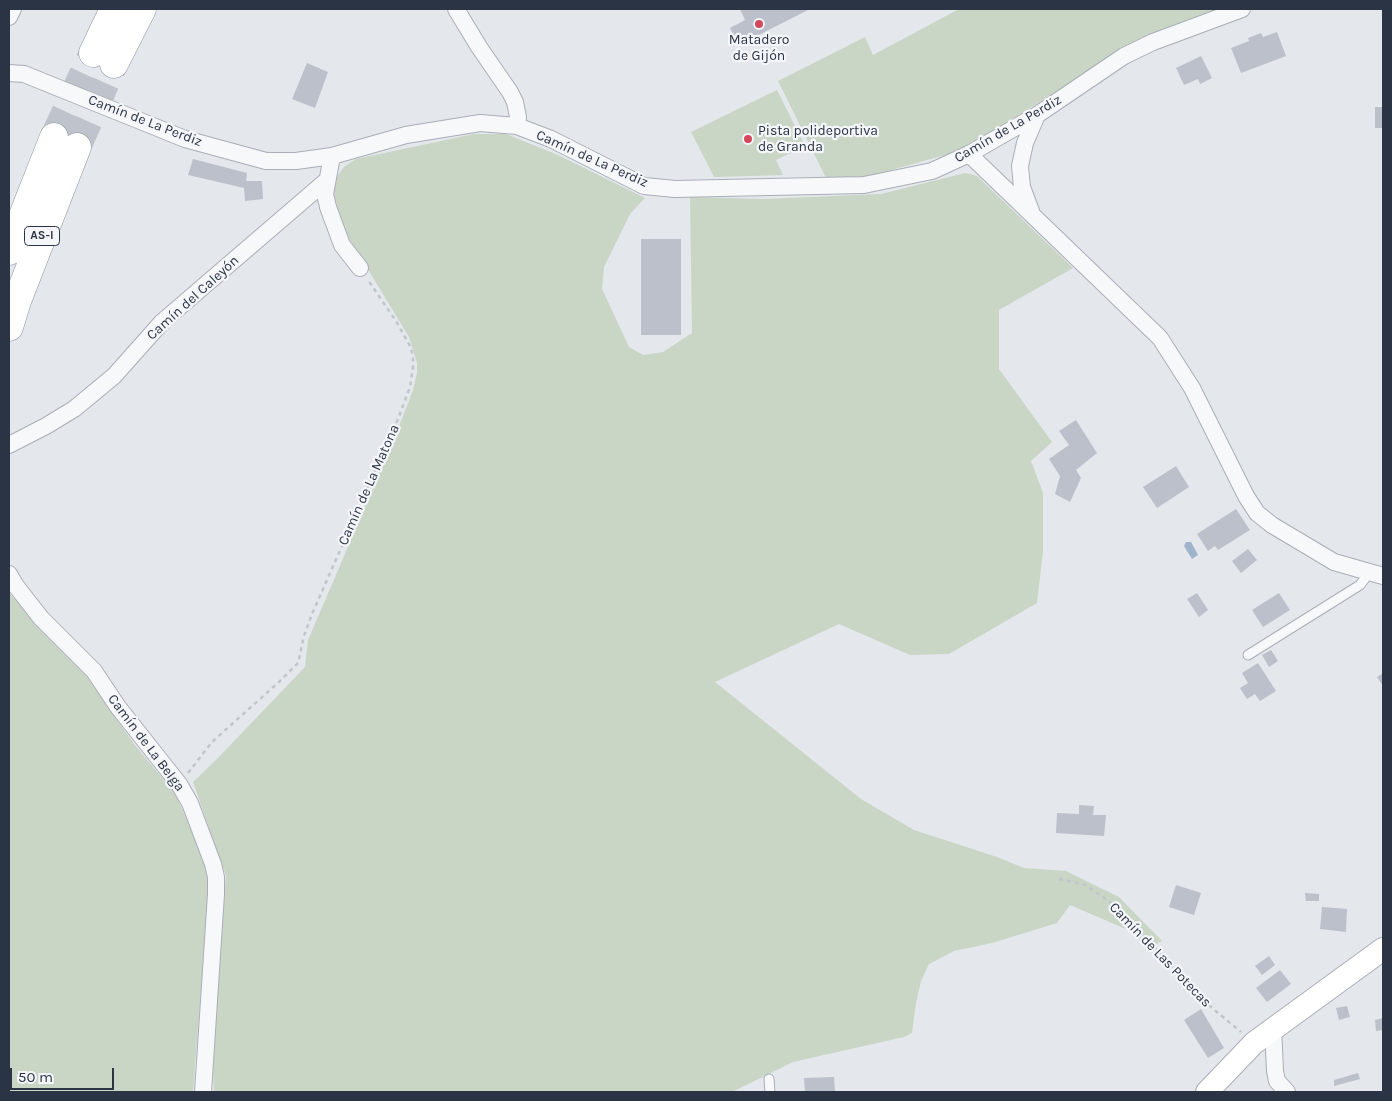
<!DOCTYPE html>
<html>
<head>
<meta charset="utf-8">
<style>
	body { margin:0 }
	#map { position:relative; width:1392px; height:1101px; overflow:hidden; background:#e4e7ec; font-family:Karla,sans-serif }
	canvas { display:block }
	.frame { position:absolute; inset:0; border:10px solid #2b3445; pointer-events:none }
	.scale { position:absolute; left:10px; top:1068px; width:104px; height:22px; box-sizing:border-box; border:2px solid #2b3445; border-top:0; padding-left:6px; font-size:15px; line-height:18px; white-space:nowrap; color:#2b3445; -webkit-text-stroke:4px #f4f6f9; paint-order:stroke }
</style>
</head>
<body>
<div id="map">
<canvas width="1392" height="1101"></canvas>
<div class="frame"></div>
<div class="scale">50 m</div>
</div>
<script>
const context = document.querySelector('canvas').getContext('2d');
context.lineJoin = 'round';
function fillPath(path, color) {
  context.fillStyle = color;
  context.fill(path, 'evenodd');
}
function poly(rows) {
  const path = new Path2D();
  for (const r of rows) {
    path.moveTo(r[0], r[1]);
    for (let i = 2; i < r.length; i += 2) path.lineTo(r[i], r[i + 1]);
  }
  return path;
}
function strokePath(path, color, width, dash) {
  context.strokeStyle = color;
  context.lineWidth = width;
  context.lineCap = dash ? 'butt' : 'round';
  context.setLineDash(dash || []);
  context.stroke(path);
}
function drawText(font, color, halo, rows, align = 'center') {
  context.font = font + ' Karla,sans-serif';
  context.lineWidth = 4.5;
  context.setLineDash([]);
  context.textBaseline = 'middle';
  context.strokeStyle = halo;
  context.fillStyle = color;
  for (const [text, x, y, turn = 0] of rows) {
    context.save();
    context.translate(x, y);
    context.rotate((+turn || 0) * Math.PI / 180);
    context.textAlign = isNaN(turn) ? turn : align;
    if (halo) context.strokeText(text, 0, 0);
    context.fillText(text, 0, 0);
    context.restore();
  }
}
fillPath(poly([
	[959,9,1223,9,1076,79,963,150,870,176,826,178,778,81,865,37,873,55],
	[777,90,805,146,776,160,783,175,714,177,691,132],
	[474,134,506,134,558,155,645,198,630,214,604,267,602,289,629,347,643,355,663,352,692,333,690,197,765,199,881,194,965,173,977,176,1073,268,999,310,999,369,1052,442,1031,461,1043,493,1043,551,1037,603,949,654,910,655,839,624,715,682,861,799,914,830,997,857,1024,868,1066,871,1119,897,1162,941,1148,948,1133,932,1070,905,1057,923,992,943,954,951,929,964,921,981,916,1003,912,1033,904,1037,793,1062,732,1092,214,1092,212,1045,226,876,193,782,215,761,305,667,308,640,393,442,413,390,417,373,417,363,409,337,344,230,335,199,334,187,338,175,345,166,356,159],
	[9,593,83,671,134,744,176,795,206,865,208,898,193,1092,9,1092]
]), '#c9d6c5');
fillPath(poly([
	[1186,542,1191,542,1198,555,1192,559,1184,546]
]), '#9fb4cc');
fillPath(poly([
	[740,9,810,9,739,45,730,28,745,20],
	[1277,32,1286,56,1241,73,1231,48,1249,41,1248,38,1261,33,1263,37],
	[1201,56,1212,78,1200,84,1198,79,1184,85,1176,68],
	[307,63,328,72,315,108,292,99],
	[1375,107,1383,107,1383,128,1375,128],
	[193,159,247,173,246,181,262,181,263,199,245,201,244,188,188,175],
	[641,239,681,239,681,335,641,335],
	[1076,420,1097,453,1076,470,1081,478,1070,502,1055,494,1060,476,1049,459,1069,445,1059,431],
	[1176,466,1189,487,1157,508,1143,487],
	[1236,509,1250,530,1218,550,1215,546,1208,551,1197,534],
	[1248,549,1257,560,1241,573,1232,561],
	[1197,593,1208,610,1199,617,1187,599],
	[1279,593,1290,610,1263,627,1252,610],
	[1271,650,1278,661,1269,667,1262,655],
	[1258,663,1276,691,1260,701,1255,694,1247,699,1240,688,1248,683,1242,673],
	[1383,673,1383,686,1377,677],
	[1079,805,1094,806,1093,815,1106,815,1104,836,1056,833,1057,813,1079,814],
	[1176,885,1201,893,1194,915,1169,907],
	[1305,893,1319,894,1319,901,1306,901],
	[1322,907,1347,909,1346,932,1320,929],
	[1269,956,1275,965,1262,975,1255,966],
	[1280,970,1291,984,1267,1002,1256,988],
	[1347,1006,1350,1017,1339,1020,1336,1008],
	[1201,1009,1224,1048,1208,1058,1184,1020],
	[1383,1018,1383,1030,1376,1031,1375,1020],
	[1358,1073,1360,1079,1334,1086,1334,1080],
	[834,1077,835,1092,805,1092,804,1078]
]), '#bbc0ca');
strokePath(poly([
	[54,137,93,53],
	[77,147,114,64]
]), '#bfc3cb', 28, [28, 14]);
const lane = poly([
	[1248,655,1360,585,1369,573],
	[769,1079,770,1092]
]);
const street = poly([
	[456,9,479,47,510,92,515,102,518,117,517,126],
	[9,17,13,9],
	[9,73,24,74,185,139,266,161,296,161,332,156,406,135,480,123,517,126,551,139,644,186,675,189,864,185,932,171,969,154,1037,115,1124,56,1153,42,1242,9],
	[969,154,1160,338,1192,388,1246,496,1257,513,1272,525,1334,562,1383,576],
	[332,156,325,194,328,207,342,245,360,268],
	[1031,211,1022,187,1020,166,1025,143,1037,115],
	[9,445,46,426,74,409,114,376,162,322,326,181],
	[9,574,16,586,41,618,94,671,118,707,179,784,190,803,213,864,216,877,216,894,203,1092],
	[1273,1027,1275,1071,1277,1081,1287,1092]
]);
const secondary = poly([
	[1207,1092,1254,1043,1383,949]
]);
const highway = poly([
	[93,53,114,9],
	[114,64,142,9],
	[9,251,54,137],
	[9,327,17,301,77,147]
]);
strokePath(lane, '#a9aeb7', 11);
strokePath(street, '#a9aeb7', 18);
strokePath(secondary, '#a9aeb7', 24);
strokePath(highway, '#8b94a3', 29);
strokePath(poly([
	[188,773,212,742,280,681,298,663,304,636,312,614,398,419,410,387,413,367,413,356,410,346,396,321,368,280],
	[1059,879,1086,885,1114,905,1212,1008,1241,1032]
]), '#c2c5cb', 2.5, [4, 4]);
strokePath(lane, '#f7f8fa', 9);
strokePath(street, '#f7f8fa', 16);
strokePath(secondary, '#fff', 22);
strokePath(highway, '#fff', 28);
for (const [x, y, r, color] of [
	[759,24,5,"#d1495b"],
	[748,139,5,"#d1495b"]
]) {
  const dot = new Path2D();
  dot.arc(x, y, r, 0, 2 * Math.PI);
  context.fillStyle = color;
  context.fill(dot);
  strokePath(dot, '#f4f6f9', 2);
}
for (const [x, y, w] of [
	[42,236,35]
]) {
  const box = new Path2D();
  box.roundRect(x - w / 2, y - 9.5, w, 19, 4);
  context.fillStyle = '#f4f6f9';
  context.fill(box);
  strokePath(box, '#2b3445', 1);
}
drawText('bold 12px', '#2b3445', null, [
	["AS-I",42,236]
]);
drawText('14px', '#2b3445', '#f4f6f9', [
	["Matadero",759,40],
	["de Gijón",759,56],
	["Pista polideportiva",758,131,"left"],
	["de Granda",758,147,"left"]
]);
drawText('14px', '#2b3445', '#f4f6f9', [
	["Camín de La Perdiz",145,121,21],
	["Camín de La Perdiz",1008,129,-30],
	["Camín de La Perdiz",592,159,24],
	["Camín del Caleyón",193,298,-42],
	["Camín de La Matona",369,485,-66],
	["Camín de La Belga",146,743,53],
	["Camín de Las Potecas",1160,955,46]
]);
</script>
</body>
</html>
